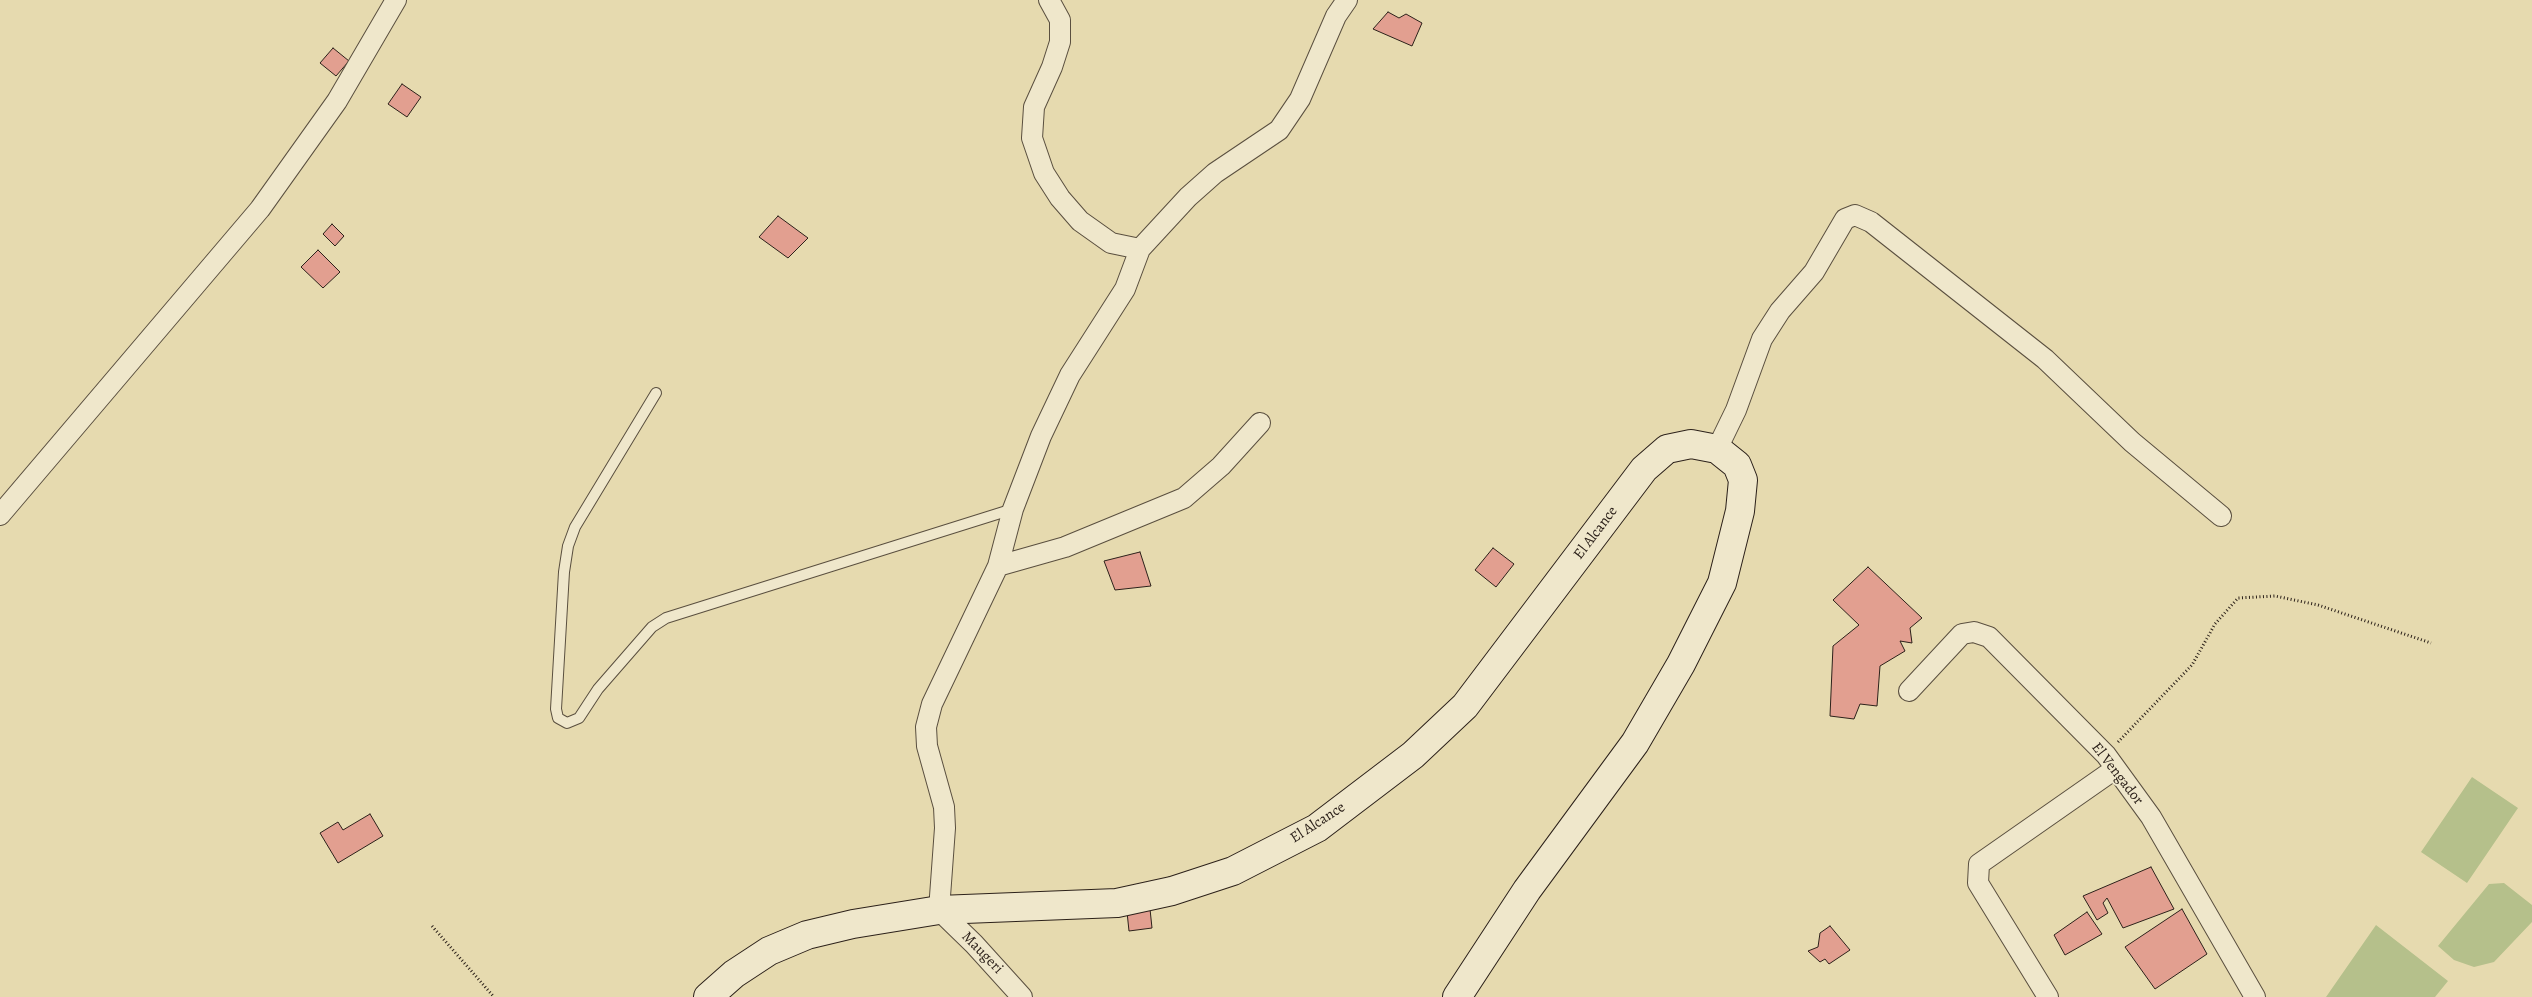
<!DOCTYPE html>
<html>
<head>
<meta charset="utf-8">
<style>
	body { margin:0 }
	canvas { display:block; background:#e6daaf }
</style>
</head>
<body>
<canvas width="2532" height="997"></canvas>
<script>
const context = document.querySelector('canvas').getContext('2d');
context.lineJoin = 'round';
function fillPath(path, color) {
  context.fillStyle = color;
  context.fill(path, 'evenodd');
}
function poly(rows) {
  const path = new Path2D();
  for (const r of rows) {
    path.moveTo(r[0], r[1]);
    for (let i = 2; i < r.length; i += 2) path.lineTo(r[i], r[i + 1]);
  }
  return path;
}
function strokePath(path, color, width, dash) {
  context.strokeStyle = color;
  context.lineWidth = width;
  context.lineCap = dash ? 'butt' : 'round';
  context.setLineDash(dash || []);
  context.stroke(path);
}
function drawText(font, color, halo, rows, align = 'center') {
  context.font = font + ' Alegreya,serif';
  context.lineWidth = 4;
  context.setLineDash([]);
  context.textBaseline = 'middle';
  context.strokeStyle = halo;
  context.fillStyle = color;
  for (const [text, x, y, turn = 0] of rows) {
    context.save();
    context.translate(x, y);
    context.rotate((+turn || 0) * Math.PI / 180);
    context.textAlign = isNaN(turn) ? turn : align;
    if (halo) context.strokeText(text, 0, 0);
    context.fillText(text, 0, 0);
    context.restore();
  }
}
fillPath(poly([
	[2472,777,2518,808,2467,883,2421,852],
	[2504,883,2532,905,2532,922,2494,962,2474,967,2454,960,2438,946,2489,884],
	[2376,925,2448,981,2435,997,2326,997]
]), '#b5c08b');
const building = poly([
	[1388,12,1399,18,1406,14,1422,23,1412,46,1373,29,1388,12],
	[333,48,349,61,336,76,320,63,333,48],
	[402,84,421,97,407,117,388,104,402,84],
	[778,216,808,238,788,258,759,237,778,216],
	[332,224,344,236,335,246,323,234,332,224],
	[318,250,340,272,323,288,301,267,318,250],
	[1493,548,1514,564,1496,587,1475,570,1493,548],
	[1140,552,1151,586,1115,590,1104,561,1140,552],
	[1868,567,1922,618,1910,628,1912,643,1900,641,1905,651,1880,666,1877,706,1860,704,1854,719,1830,716,1833,646,1859,625,1833,600,1868,567],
	[370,814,383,836,338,863,320,833,338,822,343,830,370,814],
	[2151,867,2174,909,2123,928,2107,898,2103,903,2108,913,2097,920,2083,896,2151,867],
	[1150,909,1152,928,1129,931,1127,912,1150,909],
	[2182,909,2207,954,2155,989,2125,947,2182,909],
	[2087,912,2102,934,2065,955,2054,935,2087,912],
	[1830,926,1850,950,1829,964,1825,959,1820,962,1808,951,1818,947,1820,933,1830,926]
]);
fillPath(building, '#e29f90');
strokePath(building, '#2c211a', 1);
const lane = poly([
	[656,393,575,527,568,546,564,572,556,709,558,718,567,723,579,718,598,689,652,627,666,618,1013,509]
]);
const street = poly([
	[1140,249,1188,197,1215,173,1279,130,1300,99,1336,16,1347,0],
	[1717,449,1736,410,1762,339,1780,311,1814,272,1845,219,1855,215,1871,222,2045,359,2132,442,2221,516],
	[0,515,260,209,337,101,396,0],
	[998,566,1065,547,1184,498,1221,466,1260,423],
	[1909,691,1962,634,1974,632,1989,637,2106,755,2151,817,2255,997],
	[1022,997,974,944,939,910,945,828,944,807,927,746,926,727,932,704,998,566,1013,509,1041,436,1070,375,1125,289,1140,249,1111,243,1080,221,1060,198,1044,173,1032,138,1034,107,1052,67,1060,42,1060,20,1049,0],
	[2048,997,1978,883,1979,864,2115,769]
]);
const secondary = poly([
	[708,997,734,974,769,951,807,935,853,924,939,910,1117,903,1172,891,1233,871,1317,828,1413,755,1465,706,1644,469,1667,449,1691,444,1717,449,1737,465,1743,480,1740,511,1722,583,1681,664,1635,743,1527,890,1457,997]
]);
strokePath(lane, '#5a4f3f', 12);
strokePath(street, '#5a4f3f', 22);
strokePath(secondary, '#2c211a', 30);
strokePath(poly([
	[2118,742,2192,665,2215,624,2238,598,2275,596,2318,605,2431,643],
	[432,926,494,997]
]), '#2c211a', 3, [1, 2.5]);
strokePath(lane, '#efe7cb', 10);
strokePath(street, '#efe7cb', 20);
strokePath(secondary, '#efe7cb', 28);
drawText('15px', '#2c211a', '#efe7cb', [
	["El Alcance",1596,533,-53],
	["El Vengador",2117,774,52],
	["El Alcance",1318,823,-33],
	["Maugeri",982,953,46]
]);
</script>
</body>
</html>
